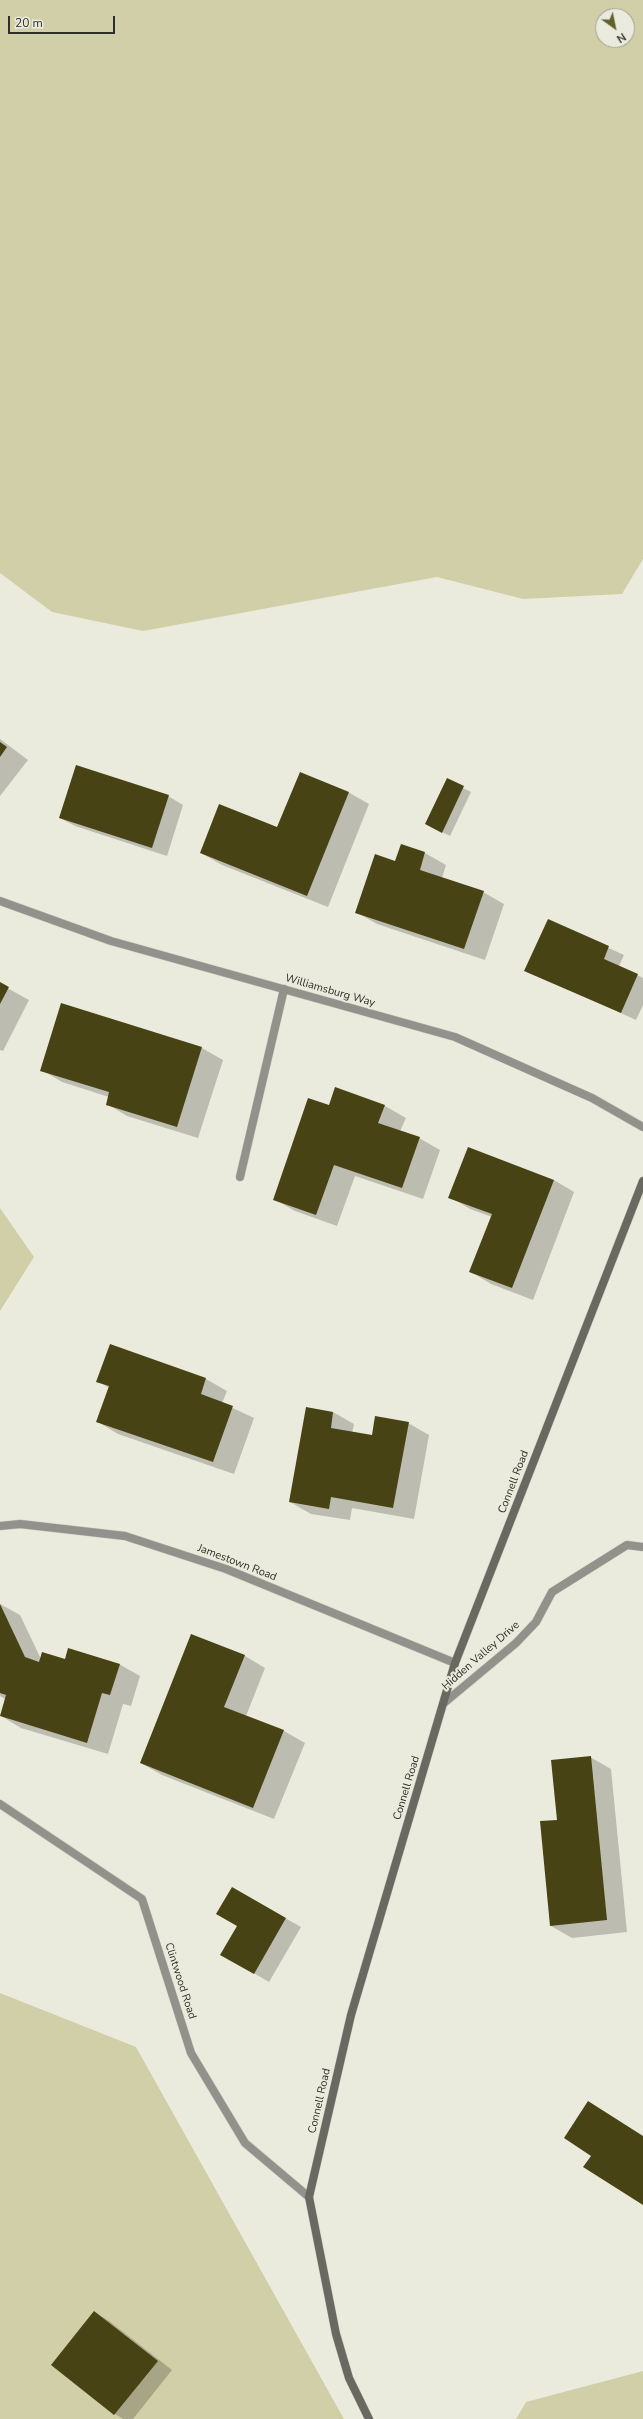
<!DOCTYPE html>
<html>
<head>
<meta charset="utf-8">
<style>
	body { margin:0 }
	#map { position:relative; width:643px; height:2419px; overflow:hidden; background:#ebebdd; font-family:"Nunito Sans",sans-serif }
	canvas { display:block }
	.north { position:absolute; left:595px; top:8px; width:40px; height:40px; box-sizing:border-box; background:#ebebdd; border:1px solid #9f9f95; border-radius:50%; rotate:147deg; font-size:11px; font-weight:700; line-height:16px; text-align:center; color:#2e2e29 }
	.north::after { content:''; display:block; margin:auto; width:14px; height:18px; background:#64602d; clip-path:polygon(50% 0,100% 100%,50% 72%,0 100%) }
	.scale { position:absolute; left:8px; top:16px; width:107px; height:18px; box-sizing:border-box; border:2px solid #2e2e29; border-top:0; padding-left:5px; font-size:12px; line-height:14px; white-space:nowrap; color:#2e2e29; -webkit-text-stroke:3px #ebebdd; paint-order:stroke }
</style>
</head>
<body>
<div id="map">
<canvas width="643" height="2419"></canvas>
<div class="north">N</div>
<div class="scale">20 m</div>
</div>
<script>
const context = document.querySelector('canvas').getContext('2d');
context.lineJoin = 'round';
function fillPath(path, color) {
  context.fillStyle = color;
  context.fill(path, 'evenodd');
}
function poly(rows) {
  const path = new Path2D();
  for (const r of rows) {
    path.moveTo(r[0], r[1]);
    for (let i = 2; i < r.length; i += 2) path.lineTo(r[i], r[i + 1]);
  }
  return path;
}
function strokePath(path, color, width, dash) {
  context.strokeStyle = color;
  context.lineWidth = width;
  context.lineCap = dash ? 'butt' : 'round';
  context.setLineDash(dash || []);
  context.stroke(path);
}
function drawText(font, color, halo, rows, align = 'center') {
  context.font = font + ' "Nunito Sans",sans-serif';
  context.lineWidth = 4;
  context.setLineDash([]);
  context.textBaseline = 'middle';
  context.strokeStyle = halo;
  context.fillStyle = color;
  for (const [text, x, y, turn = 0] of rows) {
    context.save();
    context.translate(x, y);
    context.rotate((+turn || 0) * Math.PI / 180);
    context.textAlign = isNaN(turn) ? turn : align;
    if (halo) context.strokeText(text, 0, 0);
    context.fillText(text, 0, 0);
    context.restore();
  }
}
fillPath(poly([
	[0,0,643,0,643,559,622,594,523,599,437,577,143,631,52,612,0,573],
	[603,16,627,16,627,40,603,40],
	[0,1208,34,1257,0,1311],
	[0,1993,136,2047,344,2419,0,2419],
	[643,2371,643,2419,516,2419,526,2402]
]), '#d1cfa8');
fillPath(poly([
	[0,739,28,760,0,796],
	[447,780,471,792,450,836,434,828],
	[348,792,369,804,328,907,222,865,201,853,278,828],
	[168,796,183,805,167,856,75,826,60,818],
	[402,845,425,853,446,865,442,878,483,892,504,904,485,960,377,924,356,912,396,862],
	[548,920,624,955,619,966,643,978,643,1005,636,1020,526,970],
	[0,984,29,1000,3,1051,0,1050],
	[62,1004,202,1048,223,1060,198,1138,127,1116,107,1104,109,1097,62,1082,42,1070],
	[336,1088,385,1106,406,1118,400,1131,419,1138,440,1150,423,1199,355,1176,337,1226,295,1211,274,1199,329,1107],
	[554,1180,574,1192,533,1300,491,1284,471,1272,492,1217,470,1209,450,1197],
	[206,1379,227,1391,222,1403,254,1418,234,1474,118,1434,98,1422,109,1388,98,1381],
	[333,1412,354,1424,352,1433,373,1436,408,1423,429,1435,414,1519,352,1508,350,1520,311,1514,290,1502],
	[0,1604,20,1615,41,1659,119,1664,140,1676,131,1706,123,1704,108,1754,21,1728,1,1716,5,1699,0,1696],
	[192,1635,245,1656,265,1668,246,1716,284,1731,305,1743,274,1819,162,1775,141,1763],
	[590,1757,611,1769,627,1932,572,1938,551,1926,558,1821],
	[232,1888,301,1927,269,1982,221,1954,238,1926],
	[94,2312,109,2321,172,2370,133,2419,123,2419,115,2414,52,2365]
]), '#0003');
fillPath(poly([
	[0,742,7,747,0,757],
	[76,765,169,795,152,848,59,818],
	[300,772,349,792,307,896,200,853,219,804,277,827],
	[447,778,464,786,442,833,425,824],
	[401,844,425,852,420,870,484,891,464,949,355,913,375,854,395,861],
	[548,919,609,946,604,959,638,974,621,1013,524,971],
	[0,982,9,987,0,1004],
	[61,1003,202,1047,177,1127,106,1105,109,1092,40,1071],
	[335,1087,385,1105,378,1123,420,1137,402,1188,334,1165,316,1215,273,1200,308,1098,329,1105],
	[468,1147,554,1180,512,1288,469,1272,492,1214,448,1198],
	[110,1344,206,1378,201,1394,233,1406,213,1462,96,1422,109,1386,96,1382],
	[306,1407,333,1412,331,1428,372,1435,375,1416,409,1422,393,1508,331,1497,329,1509,289,1502],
	[0,1604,25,1657,39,1662,42,1652,65,1659,68,1648,120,1664,110,1695,102,1693,87,1743,0,1716,6,1695,0,1693],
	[191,1634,245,1655,224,1707,284,1730,253,1808,140,1763],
	[591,1756,607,1920,550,1926,540,1821,557,1820,551,1760],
	[232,1887,286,1918,254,1974,220,1955,237,1926,216,1914],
	[588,2101,643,2136,643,2205,583,2167,591,2156,564,2138],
	[94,2311,158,2361,114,2415,51,2365]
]), '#474314');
const service = poly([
	[240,1177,284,989]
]);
const minor = poly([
	[0,901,111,941,455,1037,592,1098,643,1127],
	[0,1526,20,1524,125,1536,226,1569,455,1663],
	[444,1703,516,1643,536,1622,552,1592,627,1545,643,1547],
	[0,1804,142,1899,191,2053,245,2143,309,2197]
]);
const secondary = poly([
	[369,2419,349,2378,336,2334,309,2197,351,2015,455,1663,643,1181]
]);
strokePath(service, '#c9c9bd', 9);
strokePath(minor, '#c9c9bd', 9);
strokePath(secondary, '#c9c9bd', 9);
strokePath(service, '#92928c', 8);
strokePath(minor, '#92928c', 8);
strokePath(secondary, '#696961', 8);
drawText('11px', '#2e2e29', '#ebebdd', [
	["Williamsburg Way",330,991,16],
	["Connell Road",514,1482,-69],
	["Jamestown Road",237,1563,21],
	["Hidden Valley Drive",481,1656,-41],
	["Connell Road",407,1788,-73],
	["Clintwood Road",180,1981,72],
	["Connell Road",320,2101,-77]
]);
</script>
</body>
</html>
